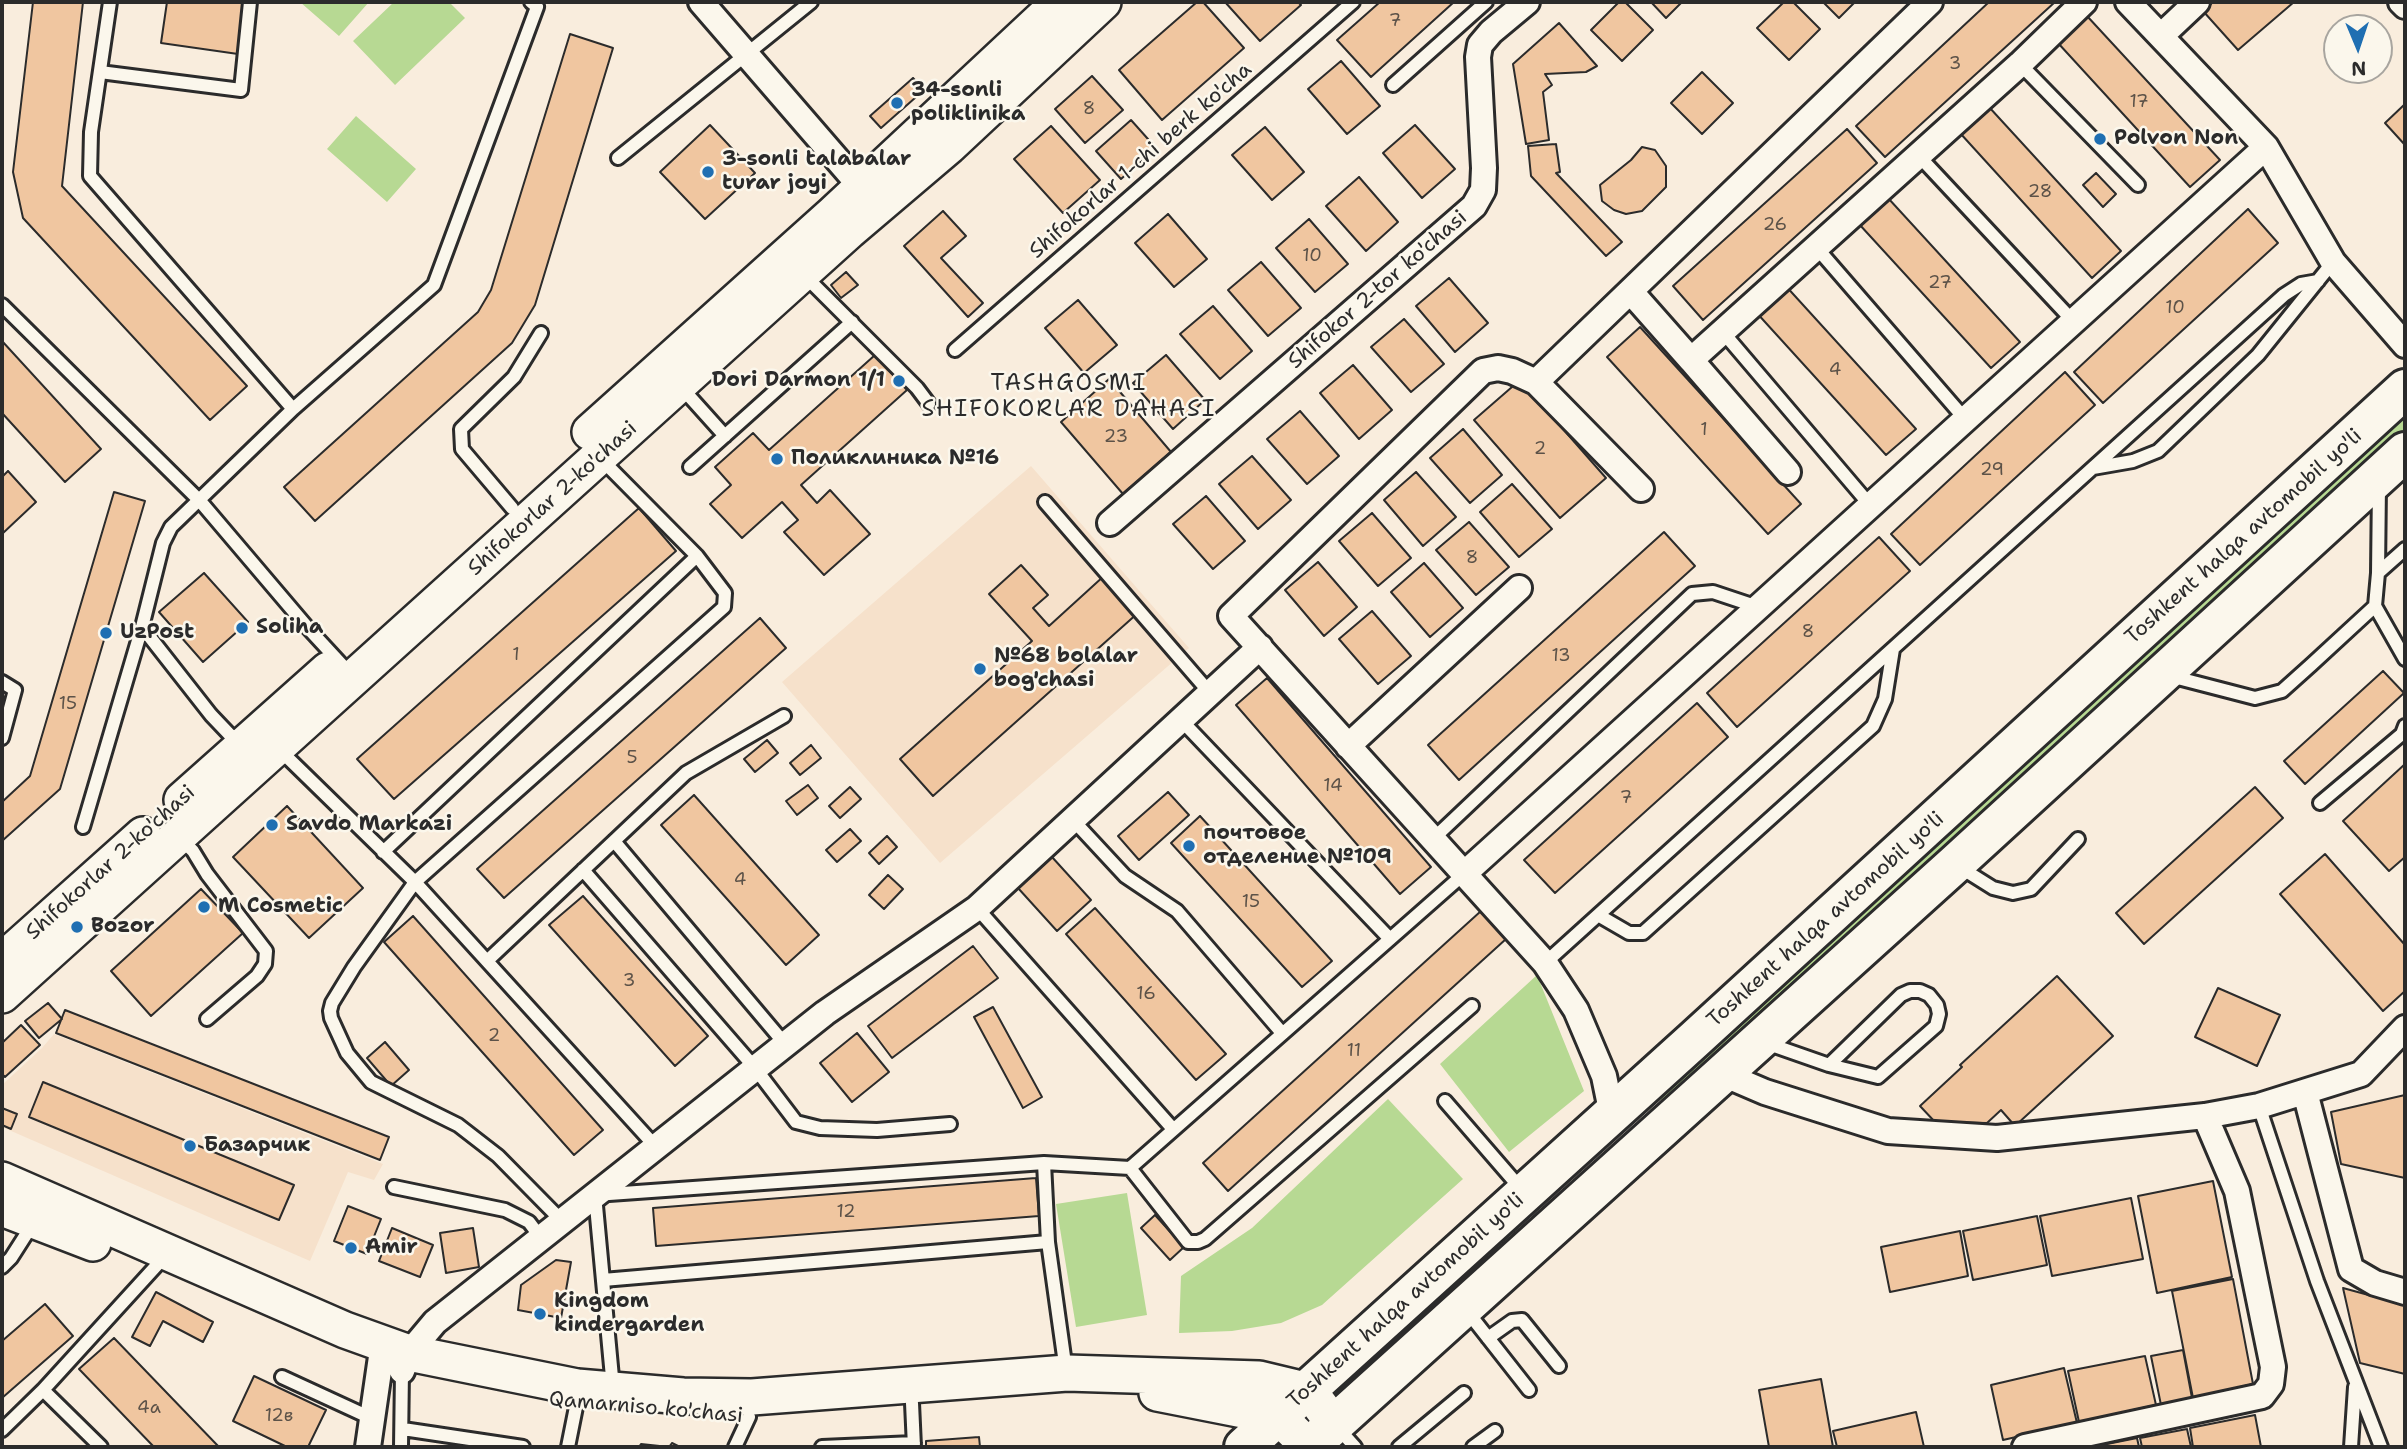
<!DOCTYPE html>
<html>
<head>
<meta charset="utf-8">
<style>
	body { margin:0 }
	#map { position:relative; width:2407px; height:1449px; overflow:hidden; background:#f9eddd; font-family:"Shantell Sans",sans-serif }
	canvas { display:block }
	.frame { position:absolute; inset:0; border:4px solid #2b2b2b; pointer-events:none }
	.north { position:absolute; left:2323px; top:14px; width:70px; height:70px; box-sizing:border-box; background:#fbf7ec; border:2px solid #a8a59f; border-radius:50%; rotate:178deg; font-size:19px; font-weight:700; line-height:28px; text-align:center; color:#2b2b2b }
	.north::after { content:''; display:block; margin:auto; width:24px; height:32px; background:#1f6fb2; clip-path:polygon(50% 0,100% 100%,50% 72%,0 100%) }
</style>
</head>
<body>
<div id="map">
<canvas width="2407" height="1449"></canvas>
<div class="frame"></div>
<div class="north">N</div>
</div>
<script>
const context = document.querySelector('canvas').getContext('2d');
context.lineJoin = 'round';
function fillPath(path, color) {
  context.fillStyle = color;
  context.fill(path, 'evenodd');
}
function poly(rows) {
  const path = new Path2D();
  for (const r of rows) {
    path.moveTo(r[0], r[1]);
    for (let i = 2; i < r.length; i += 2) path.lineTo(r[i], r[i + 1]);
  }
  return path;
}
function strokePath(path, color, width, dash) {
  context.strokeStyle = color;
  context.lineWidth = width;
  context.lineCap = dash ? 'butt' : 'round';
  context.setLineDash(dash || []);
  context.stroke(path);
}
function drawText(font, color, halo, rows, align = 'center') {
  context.font = font + ' "Shantell Sans",sans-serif';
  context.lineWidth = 5;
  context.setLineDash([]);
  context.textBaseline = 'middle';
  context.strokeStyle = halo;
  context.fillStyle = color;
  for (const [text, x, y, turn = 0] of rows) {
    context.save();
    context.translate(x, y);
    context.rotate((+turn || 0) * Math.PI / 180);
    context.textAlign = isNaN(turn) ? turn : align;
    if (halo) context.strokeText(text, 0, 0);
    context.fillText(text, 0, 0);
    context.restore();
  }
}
fillPath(poly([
	[1031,466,1189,648,940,863,782,682],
	[54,1034,383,1164,374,1180,348,1172,310,1261,2,1127,2,1085,42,1048]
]), '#f6e1cb');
fillPath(poly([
	[300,2,369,2,339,36],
	[394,2,449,2,465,18,395,85,353,41],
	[356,116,416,169,387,202,327,149],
	[2405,413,2405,431,1666,1105,1657,1095,2010,777],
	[1537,975,1584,1091,1509,1152,1440,1064],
	[1388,1099,1463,1179,1322,1305,1281,1323,1232,1331,1179,1333,1181,1276,1252,1228],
	[1127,1193,1147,1315,1076,1327,1056,1204],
	[1497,1234,1506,1244,1389,1346,1380,1336]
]), '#b7d993');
const building = poly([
	[33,2,83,2,62,186,247,386,210,420,23,218,13,172,33,2],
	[167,2,245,2,238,54,161,43,167,2],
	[1197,2,1203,2,1244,48,1162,120,1119,70,1197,2],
	[1225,2,1298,2,1301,5,1260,41,1225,2],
	[1380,2,1454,2,1371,77,1337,40,1380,2],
	[1619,2,1625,2,1653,30,1622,61,1591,30,1619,2],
	[1651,2,1682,2,1666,18,1651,2],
	[1784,2,1793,2,1820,29,1789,60,1757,28,1784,2],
	[1823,2,1855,2,1839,18,1823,2],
	[1989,2,2055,2,1885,157,1856,126,1989,2],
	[2213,2,2294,2,2238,50,2203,11,2213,2],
	[2087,16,2220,160,2190,187,2058,43,2087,16],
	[1559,23,1597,66,1586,72,1545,74,1552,85,1543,92,1549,140,1526,144,1513,64,1559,23],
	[570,34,613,48,535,305,512,343,315,521,284,487,478,312,491,290,570,34],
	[1341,61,1380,106,1347,134,1308,89,1341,61],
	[1702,72,1733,103,1702,134,1671,103,1702,72],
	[1092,76,1123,110,1085,143,1055,109,1092,76],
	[913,78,924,90,881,128,870,116,913,78],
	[2405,104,2405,145,2385,123,2405,104],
	[1989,107,2121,251,2092,278,1960,133,1989,107],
	[1131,120,1156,148,1121,179,1096,151,1131,120],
	[710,125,755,173,705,219,660,172,710,125],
	[1415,125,1455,169,1422,198,1383,153,1415,125],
	[1051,126,1100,180,1063,213,1014,159,1051,126],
	[1265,127,1304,172,1272,200,1232,155,1265,127],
	[1847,129,1877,163,1703,320,1673,286,1847,129],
	[1556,144,1560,172,1556,173,1622,242,1606,256,1531,176,1528,146,1556,144],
	[1642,147,1655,150,1666,166,1666,187,1642,211,1626,214,1614,210,1602,201,1600,185,1631,160,1642,147],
	[2096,173,2116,194,2103,207,2083,185,2096,173],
	[1359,177,1398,222,1366,251,1326,206,1359,177],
	[1888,198,2020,342,1991,368,1859,224,1888,198],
	[2248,209,2278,243,2103,403,2074,372,2248,209],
	[943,211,966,236,941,258,983,303,968,317,904,246,943,211],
	[1168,214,1207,259,1174,287,1135,243,1168,214],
	[1309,219,1348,264,1315,292,1276,248,1309,219],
	[1261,262,1301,308,1268,336,1228,290,1261,262],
	[846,272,858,285,841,298,831,285,846,272],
	[1449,278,1488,323,1455,352,1416,306,1449,278],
	[1784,284,1916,429,1886,455,1755,311,1784,284],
	[1078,300,1117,345,1084,373,1045,328,1078,300],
	[1213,306,1252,351,1220,379,1180,334,1213,306],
	[1404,319,1444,364,1411,392,1371,347,1404,319],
	[1640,327,1801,504,1768,534,1607,357,1640,327],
	[2,341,101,449,65,482,2,413,2,341],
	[875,355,907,390,801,485,817,503,830,490,870,534,824,575,784,532,798,520,782,502,742,538,710,504,731,485,715,467,753,433,769,450,875,355],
	[1166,355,1205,400,1173,429,1133,383,1166,355],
	[1353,365,1392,410,1359,439,1320,393,1353,365],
	[2065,372,2095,405,1920,565,1891,534,2065,372],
	[1109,379,1171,452,1123,494,1061,422,1109,379],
	[1520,380,1606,478,1560,518,1474,420,1520,380],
	[1300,411,1339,456,1307,484,1267,439,1300,411],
	[1463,429,1502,475,1470,503,1430,458,1463,429],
	[1252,456,1291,500,1258,529,1219,484,1252,456],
	[8,471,36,502,2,534,2,477,8,471],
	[1416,472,1456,517,1423,546,1384,500,1416,472],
	[1512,484,1552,529,1519,557,1480,512,1512,484],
	[114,492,145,501,60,789,2,841,2,802,30,776,114,492],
	[1206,496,1245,541,1213,569,1173,524,1206,496],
	[639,508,676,551,394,799,357,759,639,508],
	[1372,513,1411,558,1378,586,1339,541,1372,513],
	[1469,522,1509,567,1476,595,1436,550,1469,522],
	[1664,532,1695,566,1459,780,1428,745,1664,532],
	[1879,537,1910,571,1737,727,1707,693,1879,537],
	[1318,562,1357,607,1324,636,1285,590,1318,562],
	[1424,563,1463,608,1430,637,1391,592,1424,563],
	[1021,565,1048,595,1033,608,1049,626,1105,575,1139,612,933,796,900,759,1032,641,989,594,1021,565],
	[204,573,248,622,203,662,159,612,204,573],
	[1372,611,1411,656,1378,684,1339,639,1372,611],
	[760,618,786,648,504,898,477,869,760,618],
	[2383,671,2404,693,2305,784,2284,761,2383,671],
	[1267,678,1431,867,1400,894,1236,705,1267,678],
	[1697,703,1728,737,1555,893,1524,860,1697,703],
	[767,740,778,753,755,772,744,759,767,740],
	[811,745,821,758,800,775,790,763,811,745],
	[2405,764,2405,857,2389,871,2343,821,2405,764],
	[808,785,818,798,797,815,786,801,808,785],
	[850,787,861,799,840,818,829,806,850,787],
	[2255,787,2283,818,2144,944,2116,913,2255,787],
	[1168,792,1189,815,1139,860,1118,836,1168,792],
	[694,795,819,935,786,965,661,825,694,795],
	[287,806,363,888,309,938,233,857,287,806],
	[1200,816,1332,961,1302,987,1171,843,1200,816],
	[850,829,861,841,837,862,826,850,850,829],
	[887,836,897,847,879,864,869,853,887,836],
	[2325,854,2405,945,2405,991,2383,1011,2280,894,2325,854],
	[1052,857,1091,900,1057,931,1018,888,1052,857],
	[888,875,903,889,884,909,869,895,888,875],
	[201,889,243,933,151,1016,111,971,201,889],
	[583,896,708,1036,675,1066,549,925,583,896],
	[1095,908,1226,1054,1196,1080,1066,934,1095,908],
	[1481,911,1506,939,1228,1191,1203,1163,1481,911],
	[413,916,603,1130,574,1155,384,942,413,916],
	[973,946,998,978,892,1058,868,1026,973,946],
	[2057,976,2113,1036,2015,1126,2001,1110,1987,1123,1935,1122,1920,1106,1962,1067,1960,1065,2057,976],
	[2218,988,2280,1015,2257,1066,2195,1037,2218,988],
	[48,1003,62,1019,39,1038,25,1021,48,1003],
	[993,1007,1042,1097,1023,1108,974,1017,993,1007],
	[65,1010,389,1137,380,1160,56,1033,65,1010],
	[21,1025,40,1045,5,1077,2,1074,2,1043,21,1025],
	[857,1033,889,1072,852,1102,820,1063,857,1033],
	[385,1042,409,1070,391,1086,367,1058,385,1042],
	[43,1082,294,1185,279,1220,29,1117,43,1082],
	[2405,1095,2405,1178,2341,1164,2331,1112,2405,1095],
	[2,1108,17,1114,11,1129,2,1125,2,1108],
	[1036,1178,1039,1216,656,1246,653,1208,1036,1178],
	[2213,1181,2232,1277,2157,1293,2138,1196,2213,1181],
	[2131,1198,2143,1259,2052,1276,2040,1216,2131,1198],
	[348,1206,381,1219,367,1254,334,1241,348,1206],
	[1155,1215,1184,1247,1170,1260,1141,1228,1155,1215],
	[2037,1216,2047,1265,1973,1280,1963,1231,2037,1216],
	[392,1228,433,1245,420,1277,379,1261,392,1228],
	[473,1228,479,1267,446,1273,440,1233,473,1228],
	[1960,1231,1968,1276,1890,1292,1881,1247,1960,1231],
	[556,1260,571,1262,561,1318,518,1310,521,1285,556,1260],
	[2233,1279,2253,1384,2193,1398,2172,1291,2233,1279],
	[2343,1288,2405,1305,2405,1374,2360,1363,2343,1288],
	[156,1292,213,1322,203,1342,163,1321,150,1346,132,1337,156,1292],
	[45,1304,73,1336,2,1398,2,1341,45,1304],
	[114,1338,219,1447,154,1447,79,1369,114,1338],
	[2183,1350,2192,1398,2161,1405,2151,1356,2183,1350],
	[2145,1356,2156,1405,2079,1422,2068,1371,2145,1356],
	[2064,1368,2077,1423,2003,1440,1991,1385,2064,1368],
	[254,1376,326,1410,308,1447,287,1447,233,1421,254,1376],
	[1821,1379,1833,1447,1769,1447,1759,1390,1821,1379],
	[1916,1412,1924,1447,1837,1447,1833,1431,1916,1412],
	[2255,1415,2261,1447,2193,1447,2190,1428,2255,1415],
	[2187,1429,2191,1447,2142,1447,2140,1438,2187,1429],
	[979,1437,980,1447,926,1447,926,1441,979,1437],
	[2137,1438,2139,1447,2092,1447,2137,1438],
	[672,1443,680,1447,639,1447,641,1444,669,1447,672,1443]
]);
fillPath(building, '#f0c6a0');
strokePath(building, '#2b2b2b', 2);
const lane = poly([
	[110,2,91,132,90,176,293,409],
	[2020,64,2138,185],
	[100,72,241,90,250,2],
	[1393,85,1486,2],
	[1918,155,2073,321],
	[618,158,811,2],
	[1816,247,1965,419],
	[803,274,917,388,929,404],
	[2,305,200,501,307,627,343,666],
	[1722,331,1870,505],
	[955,350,1353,2],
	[681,387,725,436],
	[690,467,852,322],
	[2093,468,2133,461,2158,451,2258,355,2333,262],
	[1045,502,1210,693],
	[512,508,462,449,461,429,514,377,541,333],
	[2378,573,2405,549],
	[2375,606,2405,659],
	[142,627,211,715,230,735,245,740],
	[2170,676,2255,698,2282,691,2311,665,2375,606,2378,573,2379,485],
	[2,682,15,690,2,738],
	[1181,720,1390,939],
	[275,752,289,759,415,882,656,1147],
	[2320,803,2402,734,2405,726],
	[1073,820,1125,876,1177,911,1282,1033],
	[83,827,142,627,163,543,171,527,293,409,434,285,537,7,531,2],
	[179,837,193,851,207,874,266,951,265,964,257,976,207,1019],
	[1433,839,1692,594,1713,592,1758,607],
	[614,841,785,1044],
	[383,852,697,556],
	[1958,866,1993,888,2013,893,2031,889,2078,839],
	[583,870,755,1068,796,1122,820,1128,877,1130,950,1124],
	[977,908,1173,1129],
	[1598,915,1629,933,1643,933,1873,726,1885,699,1893,649],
	[487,961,686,773,784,716],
	[1545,963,2284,295,2301,284,2318,281],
	[1766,1043,1829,1065,1878,1077,1936,1026,1939,1014,1937,1005,1929,995,1920,991,1910,991,1901,995,1829,1065],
	[1445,1101,1522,1190],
	[2259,1106,2317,1281,2381,1447],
	[1044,1163,1048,1242],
	[1130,1168,1188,1242,1198,1242,1205,1239,1472,1006],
	[394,1187,505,1210,529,1222,541,1238],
	[562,1221,498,1156,458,1125,371,1082,347,1053,331,1018,330,1011,332,1003,354,967,415,882,724,607,725,593,697,556,601,459],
	[2,1267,11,1258,34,1222],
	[603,1280,1048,1242,1066,1371],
	[1467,1311,1529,1390],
	[1488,1338,1512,1321,1522,1320,1559,1366],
	[282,1377,371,1418],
	[613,1388,595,1195,1044,1163,1130,1168,1465,873],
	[43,1390,101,1447],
	[912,1403,914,1447],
	[1337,1427,1355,1447],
	[403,1429,523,1447],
	[2,1430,43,1390,157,1265],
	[401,1447,402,1371],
	[568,1447,576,1407],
	[735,1447,749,1417],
	[822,1447,914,1443],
	[1399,1447,1464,1393],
	[1473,1447,1495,1431],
	[2351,1447,2355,1387]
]);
const street = poly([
	[701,2,861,187],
	[2128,2,2266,147,2333,262,2405,345],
	[2401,2,2405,6],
	[2161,36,2197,2],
	[1631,292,1691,360,2020,64,2084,2],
	[1691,360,1788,472],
	[1536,382,1930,2],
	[1110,523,1474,206,1483,190,1484,168,1478,57,1480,45,1491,32,1527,2],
	[1348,746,1519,588],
	[1465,873,2266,147],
	[1723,1074,1765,1092,1888,1131,1997,1138,2205,1116,2259,1106,2361,1074,2405,1028],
	[2305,1092,2351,1269,2375,1283,2405,1292],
	[1612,1115,1604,1076,1576,1010,1545,963,1231,616,1483,371,1498,368,1512,371,1536,382,1641,489],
	[402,1371,409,1353,435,1322,825,1013,977,908,1260,647],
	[368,1447,383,1343],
	[2025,1447,2262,1396,2271,1384,2273,1367,2237,1191,2205,1116]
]);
const secondary = poly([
	[590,432,833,214,1060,2],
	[182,800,328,670],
	[2,961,143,835],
	[2,995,849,231,949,146,1103,2],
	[2,1180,345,1330,409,1353,577,1387,683,1396,752,1397,1067,1373,1259,1379,1309,1391,1334,1424],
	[2,1208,93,1243],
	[1157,1393,1279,1417,1309,1447]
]);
const highway = poly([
	[1244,1447,1695,1039,2405,389],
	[1309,1447,1955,864,2405,452]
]);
strokePath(lane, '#2b2b2b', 18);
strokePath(street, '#2b2b2b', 30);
strokePath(secondary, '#2b2b2b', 40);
strokePath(highway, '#2b2b2b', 44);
strokePath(lane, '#fbf7ec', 12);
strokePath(street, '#fbf7ec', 24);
strokePath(secondary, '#fbf7ec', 35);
strokePath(highway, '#fbf7ec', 38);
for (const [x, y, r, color] of [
	[897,103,7,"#1f6fb2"],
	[2100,139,7,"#1f6fb2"],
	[708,172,7,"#1f6fb2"],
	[899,381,7,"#1f6fb2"],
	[777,459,7,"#1f6fb2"],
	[242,628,7,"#1f6fb2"],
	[106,633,7,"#1f6fb2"],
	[980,669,7,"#1f6fb2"],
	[272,825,7,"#1f6fb2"],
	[1189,846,7,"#1f6fb2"],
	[204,907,7,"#1f6fb2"],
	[77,927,7,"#1f6fb2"],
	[190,1146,7,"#1f6fb2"],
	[351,1248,7,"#1f6fb2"],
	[540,1314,7,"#1f6fb2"]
]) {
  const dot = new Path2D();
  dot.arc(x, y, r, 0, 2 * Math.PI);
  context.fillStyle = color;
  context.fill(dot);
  strokePath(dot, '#fbf7ec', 2.5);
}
drawText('18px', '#5c5248', null, [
	["7",1395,21],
	["3",1955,64],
	["17",2139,102],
	["8",1089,109],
	["28",2040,192],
	["26",1775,225],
	["10",1312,256],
	["27",1940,283],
	["10",2175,308],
	["4",1835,370],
	["1",1704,430],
	["23",1116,437],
	["2",1540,449],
	["29",1992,470],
	["8",1472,558],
	["8",1808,632],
	["1",516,655],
	["13",1561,656],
	["15",68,704],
	["5",632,758],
	["14",1333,786],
	["7",1626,798],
	["4",740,880],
	["15",1251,902],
	["3",629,981],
	["16",1146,994],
	["2",494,1036],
	["11",1354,1051],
	["12",846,1212],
	["4а",149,1408],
	["12в",279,1416]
]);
drawText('bold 21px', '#2b2b2b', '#fbf7ec', [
	["34-sonli",911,91],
	["poliklinika",911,115],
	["Polvon Non",2114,139],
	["3-sonli talabalar",722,160],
	["turar joyi",722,184],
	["Dori Darmon 1/1",885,381,"right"],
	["Поликлиника №16",791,459],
	["Soliha",256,628],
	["UzPost",120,633],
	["№68 bolalar",994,657],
	["bog'chasi",994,681],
	["Savdo Markazi",286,825],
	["почтовое",1203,834],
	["отделение №109",1203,858],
	["M Cosmetic",218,907],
	["Bozor",91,927],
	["Базарчик",204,1146],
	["Amir",365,1248],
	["Kingdom",554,1302],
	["kindergarden",554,1326]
], 'left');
drawText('21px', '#2b2b2b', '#fbf7ec', [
	["Shifokorlar 1-chi berk ko'cha",1141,161,-41],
	["Shifokor 2-tor ko'chasi",1378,290,-41],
	["Shifokorlar 2-ko'chasi",553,499,-42],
	["Toshkent halqa avtomobil yo'li",2244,537,-42],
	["Shifokorlar 2-ko'chasi",111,863,-42],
	["Toshkent halqa avtomobil yo'li",1826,920,-42],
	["Toshkent halqa avtomobil yo'li",1406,1301,-42],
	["Qamarniso ko'chasi",646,1408,5]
]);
context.letterSpacing = '2px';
drawText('23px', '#2b2b2b', '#fbf7ec', [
	["TASHGOSMI",1069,384],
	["SHIFOKORLAR DAHASI",1069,410]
]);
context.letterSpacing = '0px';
</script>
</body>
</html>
